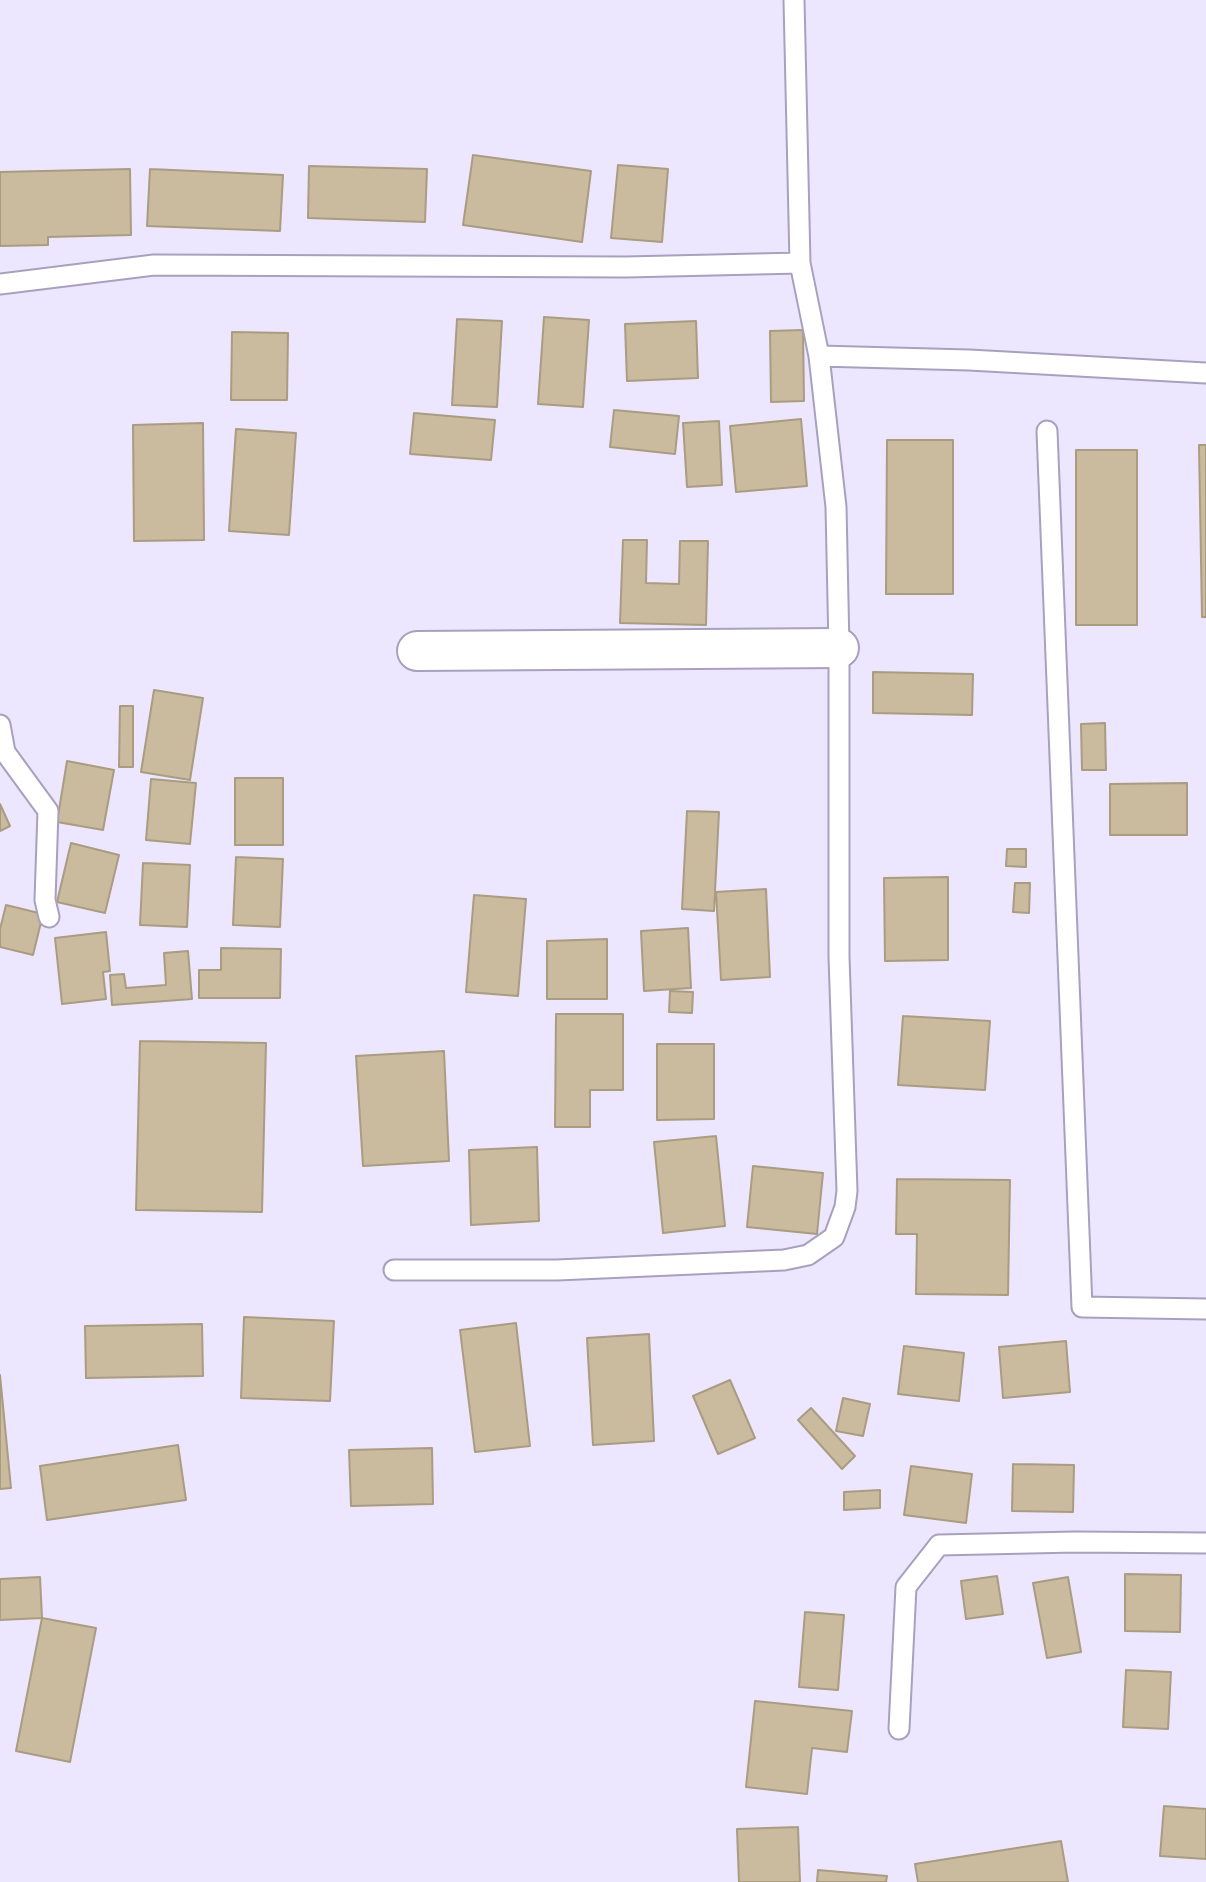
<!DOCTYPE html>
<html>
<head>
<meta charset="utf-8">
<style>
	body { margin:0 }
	canvas { display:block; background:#ece6ff }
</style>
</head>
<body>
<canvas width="1206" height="1882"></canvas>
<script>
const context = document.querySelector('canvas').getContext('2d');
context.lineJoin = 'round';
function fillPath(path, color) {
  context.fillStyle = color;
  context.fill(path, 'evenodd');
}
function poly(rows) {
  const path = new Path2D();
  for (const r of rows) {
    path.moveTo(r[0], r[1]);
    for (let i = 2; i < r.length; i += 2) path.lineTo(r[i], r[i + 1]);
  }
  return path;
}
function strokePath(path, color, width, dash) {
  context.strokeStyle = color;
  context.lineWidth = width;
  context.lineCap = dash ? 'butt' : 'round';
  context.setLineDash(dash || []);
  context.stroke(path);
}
const building = poly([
	[473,155,591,171,582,242,463,225,473,155],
	[618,165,668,169,662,242,611,238,618,165],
	[309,166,427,169,425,222,308,218,309,166],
	[130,169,131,235,48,237,48,245,0,246,0,172,130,169],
	[150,169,283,175,280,231,147,226,150,169],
	[544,317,589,320,583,407,538,404,544,317],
	[457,319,502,321,497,407,452,405,457,319],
	[696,321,698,378,627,381,625,324,696,321],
	[803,330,804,401,771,402,770,331,803,330],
	[232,332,288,333,287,400,231,400,232,332],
	[614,410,679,416,675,454,610,447,614,410],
	[414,413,495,420,491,460,410,454,414,413],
	[801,419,807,486,736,492,730,426,801,419],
	[719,421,722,485,687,487,683,423,719,421],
	[203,423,204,540,134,541,133,425,203,423],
	[236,429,296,433,289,535,229,531,236,429],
	[887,440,953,440,953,594,886,594,887,440],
	[1199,445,1206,445,1206,617,1202,617,1199,445],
	[1076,450,1137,450,1137,625,1076,625,1076,450],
	[623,540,647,540,646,583,679,584,680,541,708,541,706,625,620,623,623,540],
	[873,672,973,674,972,715,873,713,873,672],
	[154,690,203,698,190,780,141,772,154,690],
	[120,706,133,706,133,767,119,767,120,706],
	[1105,723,1106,770,1082,770,1081,724,1105,723],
	[67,761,114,770,103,830,57,822,67,761],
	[235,778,283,778,283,845,235,845,235,778],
	[151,779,196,783,190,844,146,840,151,779],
	[1187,783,1187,835,1110,835,1110,784,1187,783],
	[0,804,10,826,0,831,0,804],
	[687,811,719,812,714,911,682,909,687,811],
	[71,843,119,855,105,913,57,902,71,843],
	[1007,849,1026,849,1026,867,1006,866,1007,849],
	[236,857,283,859,280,927,233,925,236,857],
	[143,863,190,865,187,927,140,925,143,863],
	[948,877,948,960,885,961,884,878,948,877],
	[1015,883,1030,883,1029,913,1013,912,1015,883],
	[766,889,770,977,721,980,716,892,766,889],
	[474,895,526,899,518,996,466,992,474,895],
	[6,905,43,914,33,955,0,947,0,929,6,905],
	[688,928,691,988,644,991,641,931,688,928],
	[106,932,110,971,103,972,106,999,62,1004,55,938,106,932],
	[607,939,607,999,547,999,547,941,607,939],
	[221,948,281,949,280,998,199,998,199,970,221,970,221,948],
	[188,951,192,999,112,1005,110,975,124,974,126,988,166,985,164,953,188,951],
	[670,991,693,992,692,1013,669,1012,670,991],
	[556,1014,623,1014,623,1090,590,1090,590,1127,555,1127,556,1014],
	[903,1016,990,1021,985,1090,898,1085,903,1016],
	[140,1041,266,1043,262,1212,136,1210,140,1041],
	[657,1044,714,1044,714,1119,657,1120,657,1044],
	[444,1051,449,1161,363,1166,356,1056,444,1051],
	[716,1136,725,1226,663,1233,654,1142,716,1136],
	[537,1147,539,1221,471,1225,469,1150,537,1147],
	[753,1166,823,1173,817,1234,747,1227,753,1166],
	[897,1179,1010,1180,1008,1295,916,1294,917,1234,896,1234,897,1179],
	[244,1317,334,1321,330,1401,241,1398,244,1317],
	[516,1323,530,1446,475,1452,460,1330,516,1323],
	[202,1324,203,1376,86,1378,85,1326,202,1324],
	[649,1334,654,1441,593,1445,587,1338,649,1334],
	[1066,1341,1070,1392,1003,1398,999,1347,1066,1341],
	[904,1346,964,1353,959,1401,898,1394,904,1346],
	[0,1375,11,1488,0,1489,0,1375],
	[730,1380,755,1438,718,1454,693,1396,730,1380],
	[843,1398,870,1404,863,1436,836,1431,843,1398],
	[811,1408,855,1456,842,1469,798,1420,811,1408],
	[178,1445,186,1500,47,1520,40,1466,178,1445],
	[432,1448,433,1504,351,1506,349,1450,432,1448],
	[1013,1464,1074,1465,1073,1512,1012,1511,1013,1464],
	[911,1466,972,1474,966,1523,904,1515,911,1466],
	[880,1490,880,1508,844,1510,844,1492,880,1490],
	[1125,1574,1181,1575,1180,1632,1125,1631,1125,1574],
	[997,1576,1003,1614,966,1619,961,1581,997,1576],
	[40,1577,42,1618,0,1620,0,1579,40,1577],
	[1068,1577,1081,1652,1047,1658,1033,1583,1068,1577],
	[805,1612,844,1615,838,1690,799,1687,805,1612],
	[42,1618,96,1628,70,1762,16,1751,42,1618],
	[1126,1670,1171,1672,1168,1729,1123,1727,1126,1670],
	[755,1701,852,1711,847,1752,812,1748,807,1794,746,1787,755,1701],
	[1164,1806,1206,1809,1206,1859,1160,1856,1164,1806],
	[798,1827,800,1882,739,1882,737,1829,798,1827],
	[1061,1841,1068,1882,918,1882,915,1864,1061,1841],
	[818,1870,887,1876,886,1882,817,1882,818,1870]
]);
fillPath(building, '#cabb9f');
strokePath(building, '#aa9c81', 2);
const service = poly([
	[0,284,154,265,626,267,800,263],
	[819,356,969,360,1206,373],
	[1047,431,1082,1307,1206,1309],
	[0,725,5,752,48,811,45,900,49,917],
	[394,1270,557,1270,784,1260,808,1255,834,1237,845,1207,847,1191,839,957,839,648,836,507,819,356,800,263,794,0],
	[899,1729,906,1587,939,1545,1075,1542,1206,1543]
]);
const minor = poly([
	[417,651,839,648]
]);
strokePath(service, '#a8a1be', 23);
strokePath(minor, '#a8a1be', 42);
strokePath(service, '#fff', 19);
strokePath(minor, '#fff', 38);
</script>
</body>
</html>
